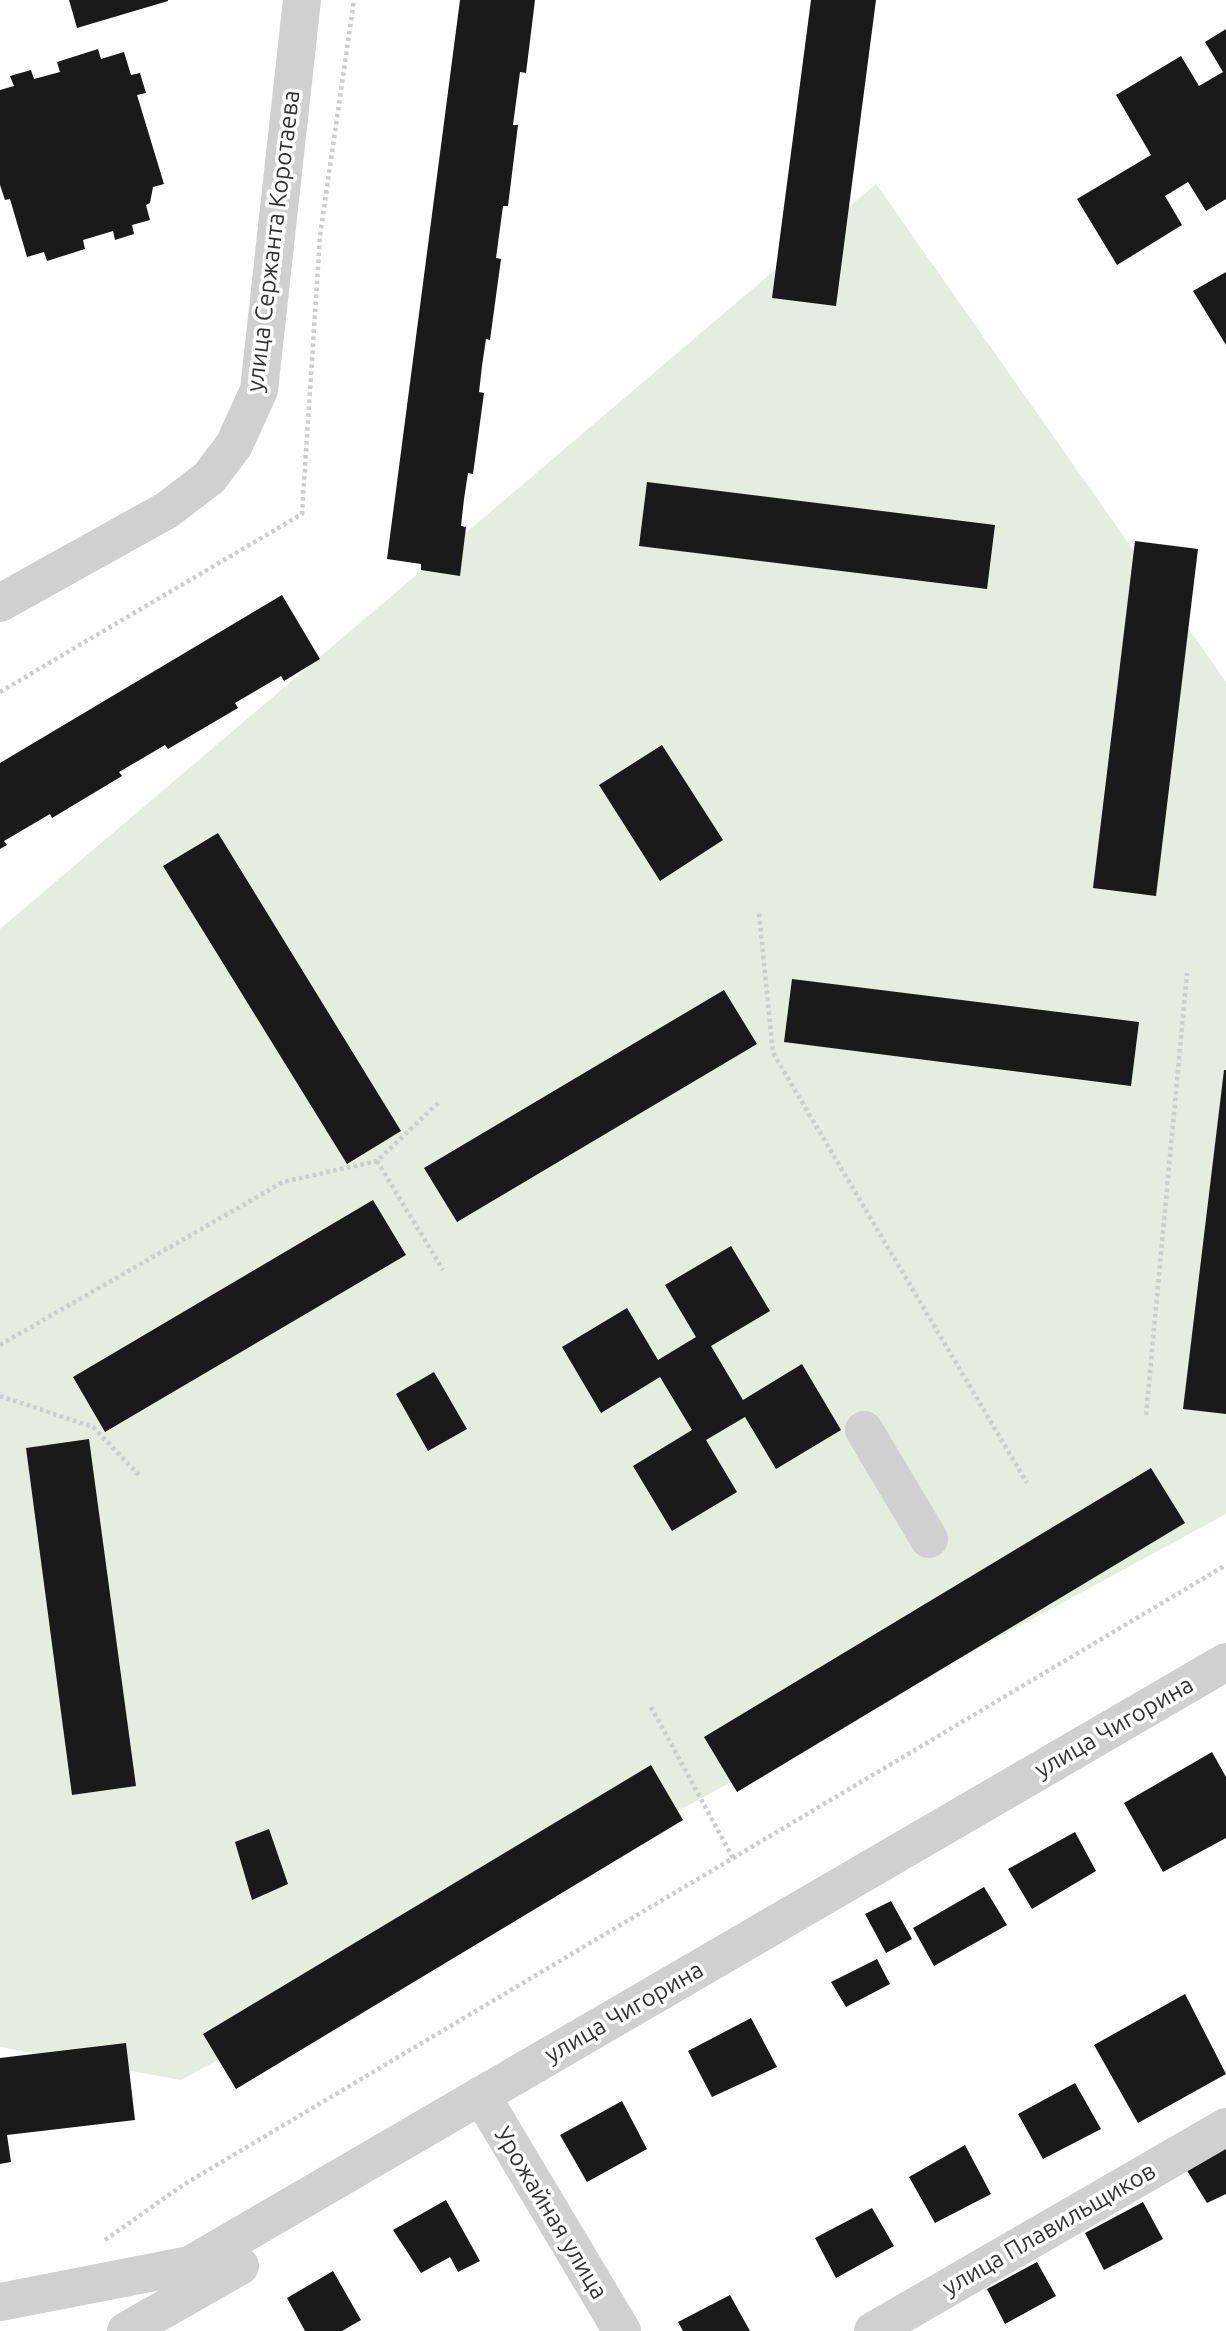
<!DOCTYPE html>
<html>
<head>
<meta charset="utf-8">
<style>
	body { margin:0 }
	canvas { display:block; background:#fff }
</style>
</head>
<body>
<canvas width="1226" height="2331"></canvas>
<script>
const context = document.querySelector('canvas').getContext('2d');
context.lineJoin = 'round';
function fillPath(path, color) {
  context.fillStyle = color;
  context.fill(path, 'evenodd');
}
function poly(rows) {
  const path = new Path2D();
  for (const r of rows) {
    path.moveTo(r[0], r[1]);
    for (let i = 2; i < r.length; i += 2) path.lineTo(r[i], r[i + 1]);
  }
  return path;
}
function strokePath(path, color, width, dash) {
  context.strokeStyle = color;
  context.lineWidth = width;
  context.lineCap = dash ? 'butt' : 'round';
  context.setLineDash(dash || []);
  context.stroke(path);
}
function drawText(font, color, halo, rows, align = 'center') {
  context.font = font + ' Ubuntu,sans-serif';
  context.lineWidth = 7;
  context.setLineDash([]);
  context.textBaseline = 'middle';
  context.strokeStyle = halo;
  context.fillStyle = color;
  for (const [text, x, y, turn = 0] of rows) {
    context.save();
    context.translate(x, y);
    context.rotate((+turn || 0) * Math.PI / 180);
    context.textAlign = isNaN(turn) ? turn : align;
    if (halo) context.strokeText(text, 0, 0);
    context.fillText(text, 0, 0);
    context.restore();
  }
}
fillPath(poly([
	[876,184,1226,682,1226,1514,181,2080,0,2047,0,929]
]), '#e6ecdf');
fillPath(poly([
	[69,0,168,0,168,1,77,28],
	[460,0,535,0,526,73,520,72,513,125,518,125,508,206,503,206,496,258,501,259,490,340,486,339,482,366,479,392,484,393,473,474,468,473,464,499,461,526,466,527,460,576,421,570,421,564,387,559],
	[811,0,876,0,836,306,772,298],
	[1226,29,1226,199,1206,211,1188,182,1165,196,1182,225,1117,265,1077,199,1151,155,1116,95,1181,56,1199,86,1223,72,1205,42],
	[98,49,101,59,124,52,131,75,140,73,146,93,137,95,164,184,153,187,150,203,146,205,150,220,132,225,134,234,115,240,113,231,83,240,85,249,47,261,44,252,27,257,10,199,5,200,0,185,0,90,14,86,10,76,31,70,34,79,60,72,57,62],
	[1226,272,1226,345,1193,291],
	[647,482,995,525,987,589,639,546],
	[1135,541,1198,549,1156,896,1093,888],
	[282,595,320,659,284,681,281,676,235,703,238,708,168,749,165,745,143,758,119,772,122,776,52,818,50,814,4,841,7,845,0,849,0,763],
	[662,745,723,840,660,881,599,785],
	[218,833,401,1131,347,1164,163,866],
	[792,979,1139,1022,1131,1086,784,1042],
	[724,990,757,1044,457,1222,424,1168],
	[1224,1070,1226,1070,1226,1414,1183,1409],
	[373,1200,406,1255,105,1432,73,1377],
	[731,1246,770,1311,711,1346,743,1400,802,1364,841,1430,776,1469,745,1417,706,1440,737,1492,672,1531,633,1466,692,1430,660,1377,601,1413,562,1347,627,1308,658,1360,696,1337,665,1285],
	[434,1372,467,1429,428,1451,396,1394],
	[89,1439,136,1786,72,1795,26,1448],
	[1151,1468,1185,1523,737,1792,704,1737],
	[1212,1752,1226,1777,1226,1838,1163,1872,1124,1803],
	[651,1765,683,1820,236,2089,203,2034],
	[269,1829,288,1884,252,1900,235,1842],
	[1075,1832,1096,1871,1032,1909,1008,1869],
	[984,1887,1007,1925,934,1966,913,1928],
	[891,1901,912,1939,886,1953,865,1914],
	[877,1959,890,1984,846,2007,831,1982],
	[1185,1994,1226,2074,1138,2123,1094,2045],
	[751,2018,777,2067,712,2097,688,2051],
	[126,2043,135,2120,7,2135,11,2162,0,2164,0,2058],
	[1075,2083,1101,2129,1043,2159,1018,2114],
	[622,2101,647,2149,587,2182,560,2135],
	[965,2145,991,2194,935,2223,909,2177],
	[1226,2147,1226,2194,1207,2203,1186,2169],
	[446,2200,480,2261,458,2272,450,2257,421,2273,393,2230],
	[1143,2202,1163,2239,1104,2270,1085,2233],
	[872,2208,894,2246,836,2278,815,2238],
	[1037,2262,1056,2296,1005,2324,987,2289],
	[333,2271,361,2320,342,2331,305,2331,287,2298],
	[730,2295,750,2331,683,2331,678,2322]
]), '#1a1a1a');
strokePath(poly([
	[0,692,302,514,320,236,354,0],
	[759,914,773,1053,1027,1483],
	[438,1103,377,1161,443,1270],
	[0,1345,283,1182,377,1161],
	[0,1396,93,1427,139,1475],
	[1146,1415,1187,973],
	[651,1707,733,1858],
	[105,2240,183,2185,1226,1565]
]), '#cdcdcd', 4.5, [3.5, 3.5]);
strokePath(poly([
	[0,603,167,510,209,478,234,445,259,390,302,0],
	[864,1430,929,1539],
	[481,2095,622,2331],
	[0,2302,190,2265,1226,1662],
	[126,2331,240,2266],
	[873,2331,1226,2127]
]), '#d0d0d0', 38);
drawText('24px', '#333', '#fff', [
	["улица Сержанта Коротаева",273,241,-83],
	["улица Чигорина",1114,1727,-30],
	["улица Чигорина",624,2012,-30],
	["Урожайная улица",551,2213,59],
	["улица Плавильщиков",1049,2229,-30]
]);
</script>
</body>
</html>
